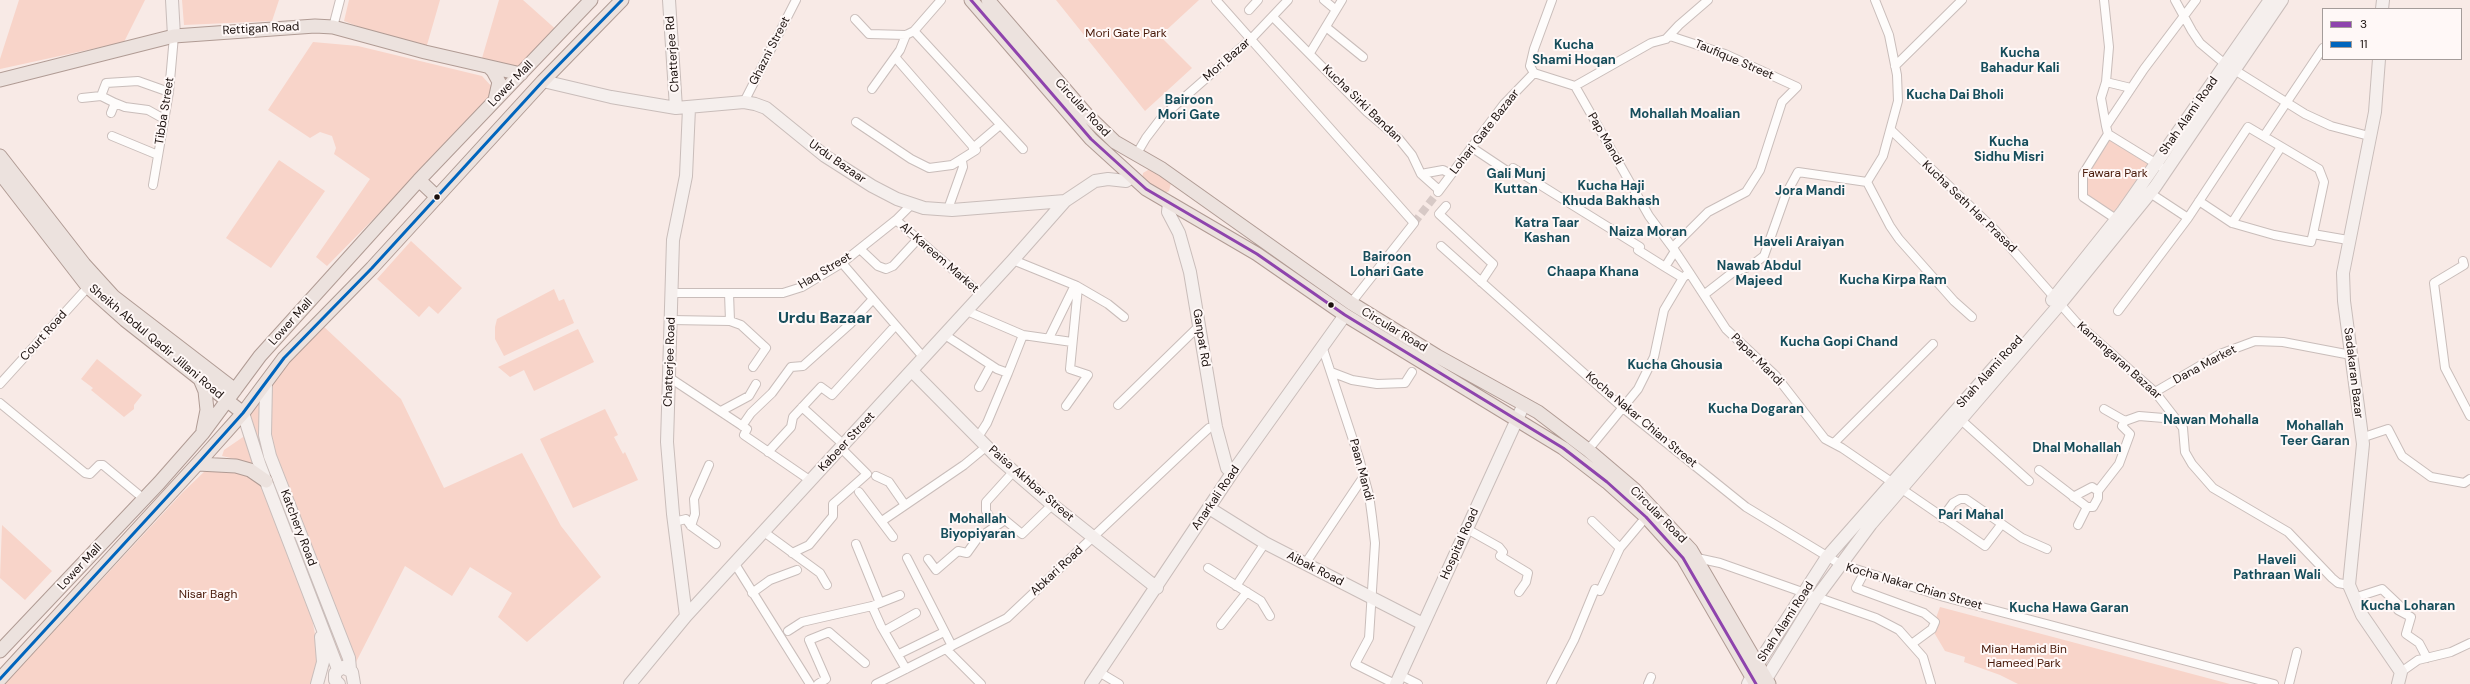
<!DOCTYPE html>
<html>
<head>
<meta charset="utf-8">
<style>
	body { margin:0 }
	#map { position:relative; width:2470px; height:684px; overflow:hidden; background:#f8eae6; font-family:"DM Sans",sans-serif }
	canvas { display:block }
	.legend { position:absolute; left:2322px; top:8px; width:140px; height:52px; box-sizing:border-box; background:#fff8f7; border:1px solid #a49c9a; margin:0; padding:5px 7px; list-style:none; font-size:12px; color:#1b110e }
	.legend li { display:flex; align-items:center; gap:8px; height:20px }
	.legend b { width:20px; border:1px solid #a49c9a }
</style>
</head>
<body>
<div id="map">
<canvas width="2470" height="684"></canvas>
<ul class="legend">
<li><b style="height:5px;background:#8e44ad"></b>3</li>
<li><b style="height:5px;background:#0065bd"></b>11</li>
</ul>
</div>
<script>
const context = document.querySelector('canvas').getContext('2d');
context.lineJoin = 'round';
function fillPath(path, color) {
  context.fillStyle = color;
  context.fill(path, 'evenodd');
}
function poly(rows) {
  const path = new Path2D();
  for (const r of rows) {
    path.moveTo(r[0], r[1]);
    for (let i = 2; i < r.length; i += 2) path.lineTo(r[i], r[i + 1]);
  }
  return path;
}
function strokePath(path, color, width, dash) {
  context.strokeStyle = color;
  context.lineWidth = width;
  context.lineCap = dash ? 'butt' : 'round';
  context.setLineDash(dash || []);
  context.stroke(path);
}
function drawText(font, color, halo, rows, align = 'center') {
  context.font = font + ' "DM Sans",sans-serif';
  context.lineWidth = 4;
  context.setLineDash([]);
  context.textBaseline = 'middle';
  context.strokeStyle = halo;
  context.fillStyle = color;
  for (const [text, x, y, turn = 0] of rows) {
    context.save();
    context.translate(x, y);
    context.rotate((+turn || 0) * Math.PI / 180);
    context.textAlign = isNaN(turn) ? turn : align;
    if (halo) context.strokeText(text, 0, 0);
    context.fillText(text, 0, 0);
    context.restore();
  }
}
fillPath(poly([
	[19,0,145,0,124,42,0,69,0,59],
	[182,0,279,0,272,21,184,25],
	[349,0,440,0,425,52,344,21],
	[499,0,523,0,560,33,521,74,480,65],
	[1056,0,1199,0,1160,36,1192,68,1145,111],
	[313,42,358,46,482,76,493,88,491,100,327,266,316,257,370,179,334,154,336,148,332,136,320,132,310,138,268,110],
	[2108,134,2156,163,2116,219,2086,200,2084,181],
	[279,160,325,191,271,268,226,238],
	[1148,170,1155,170,1171,183,1169,191,1164,194,1142,179,1143,173],
	[411,241,462,288,438,314,429,306,419,317,377,279],
	[554,289,559,301,564,299,574,323,504,356,495,339,495,327,497,319],
	[321,324,401,399,444,488,522,453,561,526,601,577,527,642,498,617,512,593,470,567,452,596,405,566,354,666,278,462,271,434,269,386,287,361],
	[578,329,594,362,534,391,524,370,510,377,498,367],
	[97,359,142,395,134,405,134,409,124,417,91,390,93,388,81,379],
	[262,400,264,455,344,654,342,660,339,659,260,456,249,416],
	[605,409,618,435,614,437,623,454,625,452,638,480,573,508,540,439],
	[246,435,261,472,244,461,222,456,224,450],
	[218,468,259,479,311,613,321,666,312,684,5,684,183,492,205,471],
	[2,525,52,571,25,600,0,578],
	[1940,607,2230,684,2018,684,2000,675,1964,662,1965,657,1945,651,1932,629]
]), '#f8d4c9');
strokePath(poly([
	[1414,223,1438,192]
]), '#d7c9c6', 8, [8, 4]);
const street = poly([
	[941,0,914,31,1023,149],
	[1216,0,1414,223,1351,303],
	[1324,0,1336,10],
	[2104,0,2109,47,2106,82,2101,98,2106,126],
	[2175,0,2192,31,2200,43,2225,64,2305,114,2331,126,2369,136],
	[1249,10,1258,0],
	[1273,17,1367,112,1399,139,1412,155,1421,174,1443,170,1451,174],
	[855,19,869,34,906,35,914,31],
	[333,27,340,0],
	[1326,27,1363,57],
	[1670,36,1725,54,1797,87,1782,102,1760,170,1746,192,1708,212,1673,247],
	[1310,53,1342,0],
	[1895,66,1962,0],
	[1534,73,1530,66,1534,49,1552,0],
	[1534,73,1575,86],
	[2106,82,2131,88],
	[1575,86,1649,216,1675,251,1689,272,1683,278,1665,267,1675,251],
	[1575,86,1651,43,1666,39,1679,25,1708,0],
	[872,89,900,50,906,35],
	[101,96,115,103],
	[82,98,101,96,106,83,138,81,169,92],
	[744,102,796,0],
	[111,113,115,103,125,107,148,110,164,119],
	[856,122,911,159,929,168,952,165,976,150,895,57],
	[1891,130,1995,230,2076,322,2155,392,2183,428,2185,452,2192,464,2213,488,2288,532,2332,578,2338,583,2349,585],
	[2108,134,2106,126,2144,69,2196,0],
	[112,136,158,155],
	[2264,136,2323,48],
	[1471,147,1510,173,1513,168,1640,247,1638,250,1665,267],
	[973,148,1000,125],
	[1136,155,1146,138,1162,117,1252,38,1288,0],
	[1421,174,1439,190],
	[1867,182,1883,156,1898,101,1897,75,1889,35,1875,0],
	[1867,182,1890,226,1899,239,1954,301,1972,317],
	[153,185,169,92,174,36],
	[1438,192,1504,104,1534,73],
	[2150,193,2188,218],
	[2199,201,2232,223,2274,235,2311,242,2313,234,2348,240],
	[1446,206,1439,214,1493,264,1481,282],
	[948,209,963,167,962,161],
	[896,220,982,295],
	[2119,221,2083,197,2083,174,2108,134,2160,166],
	[2232,223,2281,147],
	[1441,246,1623,408,1746,507,1840,564,1944,597,2274,684],
	[860,249,878,266,886,269,893,266,917,240],
	[1013,260,1077,286,1108,304,1124,317],
	[2463,261,2464,265,2434,283,2445,368,2470,416],
	[842,263,924,358],
	[1689,272,1726,329,1776,376,1825,439,1842,448,1985,546,2001,525],
	[672,293,783,293,802,287,842,263,896,220,912,204],
	[729,293,730,321],
	[1705,294,1732,273,1751,266,1764,256,1786,194,1798,172,1867,182],
	[967,311,1023,335,1072,342],
	[2118,311,2188,218,2248,127,2319,169,2324,182,2313,234],
	[671,320,730,321,741,325,766,348,753,367],
	[945,335,997,369,1008,373,1023,335],
	[1049,338,1075,285],
	[1322,346,1359,458,1369,495,1372,517,1375,543,1369,638,1355,664,1395,684],
	[1331,372,1352,380,1377,384,1405,383,1412,372],
	[670,378,747,429,744,435,811,481],
	[0,384,88,287],
	[979,387,991,365],
	[2155,392,2220,354,2255,341,2283,342,2351,355],
	[0,403,85,473,90,474,99,465,103,465,144,499],
	[1118,405,1199,326],
	[1066,406,1088,375,1070,369,1078,287],
	[802,407,844,445],
	[721,411,749,396,756,384],
	[1960,419,2029,481],
	[2125,421,2139,416,2176,419],
	[742,426,751,413,772,393,791,367,803,366,850,324,873,299],
	[978,437,987,423,1008,373],
	[2361,438,2388,429,2402,456,2431,477,2464,483,2470,479],
	[1834,443,1933,344],
	[1588,450,1638,389,1654,357,1664,310,1683,278],
	[768,452,791,427,793,417,821,387,832,395,895,326],
	[2039,470,2087,507,2078,525],
	[876,476,889,482,905,505],
	[2098,491,2119,464,2130,434,2122,426,2125,421,2104,409],
	[859,492,893,537],
	[2073,497,2092,487,2098,491,2098,498,2093,507,2087,507],
	[1942,518,1953,503,1960,499,1966,499,2022,538,2047,549],
	[882,521,964,465,987,446],
	[1592,521,1620,548],
	[674,522,686,519,691,526,716,544],
	[691,526,695,514,694,499,709,465],
	[995,526,986,511,986,502,1014,471],
	[1467,529,1499,547,1503,552,1500,556,1528,573,1526,582,1519,592],
	[764,532,820,573,827,585],
	[856,544,880,603],
	[792,553,809,545,833,516,833,504,867,474,841,448],
	[907,558,952,646],
	[1697,558,1720,563,1876,618,1899,630,1923,657,1931,684],
	[928,559,936,570,958,551,967,553,977,539,1005,520,1022,534,1052,505],
	[735,564,810,684],
	[1305,564,1364,476],
	[1208,568,1261,601,1270,616],
	[1864,573,1856,588,1924,613,1935,622,1932,629,1913,643],
	[1236,586,1265,543],
	[752,593,770,580,797,570],
	[2354,598,2382,589,2400,606,2398,610,2411,617,2406,634,2419,643,2427,658],
	[872,606,881,626,906,669],
	[1221,625,1247,592],
	[788,631,802,622,872,606,900,595],
	[884,631,916,613],
	[946,649,981,684],
	[899,654,944,632],
	[1099,672,1119,684],
	[2401,672,2418,660,2451,652,2470,643],
	[1400,675,1418,684],
	[818,684,826,679,809,640,829,632,865,663],
	[876,684,1007,618,1198,438,1209,428,1216,427],
	[1551,684,1574,640,1595,589,1600,591,1620,548,1646,517],
	[1648,684,1651,677],
	[2289,684,2297,652]
]);
const secondary = poly([
	[172,0,174,36],
	[669,0,676,108],
	[2382,9,2383,0],
	[2379,59,2375,112,2343,273,2344,301,2363,444,2349,585,2362,615,2401,672,2398,684],
	[543,81,611,97,676,108,744,102,755,104,766,108,825,156,872,186,897,199,924,208,952,210,1065,201,1095,181,1108,179,1126,181,1132,177],
	[1169,203,1168,212,1179,233,1190,272,1216,427,1227,468,1232,473],
	[2052,300,2123,211,2270,0],
	[912,371,997,457,1049,502,1157,588],
	[266,383,265,435,270,456,349,658,350,669],
	[243,413,260,466,338,669],
	[1209,508,1265,543,1423,624],
	[686,616,673,514,667,442,673,240,686,176,689,108],
	[1757,679,1766,679,1816,598,1871,524,2060,304,2155,187,2282,0],
	[317,684,323,662,321,637],
	[339,684,335,680,335,673,343,667,352,672,354,684],
	[630,684,686,616,1013,260,1065,201],
	[1091,684,1232,473,1345,315],
	[1396,684,1524,404],
	[1748,684,1758,664,1827,557,1997,364]
]);
const primary = poly([
	[971,0,1091,139,1146,189,1257,254,1345,315,1563,448,1607,482,1646,517,1683,558,1756,684],
	[988,0,1088,116,1115,142,1162,169,1351,303,1437,356,1538,412,1588,450,1635,490,1691,550,1769,684],
	[489,67,493,71,499,82,495,100],
	[0,80,174,36,315,26,333,27,425,52,521,74],
	[0,156,84,264,114,297,235,390],
	[0,173,88,287,125,320,243,413],
	[419,180,437,197],
	[200,379,205,391,207,410,203,430],
	[198,464,236,466,250,470,266,481],
	[0,651,159,483,203,433,260,356,419,180,591,0],
	[0,679,201,460,243,413,284,358,372,268,543,81,622,0]
]);
strokePath(street, '#c9bdba', 10);
strokePath(secondary, '#c9bdba', 14);
strokePath(primary, '#b09b94', 15);
strokePath(street, '#fefcfb', 8);
strokePath(secondary, '#f5efed', 12);
strokePath(primary, '#ece2de', 13);
strokePath(poly([
	[971,0,1091,139,1146,189,1257,254,1345,315,1563,448,1607,482,1646,517,1683,558,1756,684]
]), '#8e44ad', 3);
strokePath(poly([
	[0,679,201,460,243,413,284,358,372,268,543,81,622,0]
]), '#0065bd', 3);
for (const [x, y, r, color] of [
	[437,197,3.5,"#1b110e"],
	[1331,305,3.5,"#1b110e"]
]) {
  const dot = new Path2D();
  dot.arc(x, y, r, 0, 2 * Math.PI);
  context.fillStyle = color;
  context.fill(dot);
  strokePath(dot, '#fff8f7', 1.5);
}
drawText('12px', '#1b110e', '#fff8f7', [
	["Rettigan Road",261,29,-3],
	["Ghazni Street",770,51,-63],
	["Chatterjee Rd",673,54,-94],
	["Mori Bazar",1227,60,-41],
	["Taufique Street",1734,60,23],
	["Lower Mall",511,84,-46],
	["Kucha Sirki Bandan",1362,104,44],
	["Circular Road",1082,108,47],
	["Tibba Street",165,111,-81],
	["Shah Alami Road",2189,116,-55],
	["Lohari Gate Bazaar",1485,132,-52],
	["Pap Mandi",1605,139,60],
	["Urdu Bazaar",837,162,35],
	["Kucha Seth Har Prasad",1969,207,44],
	["Al-Kareem Market",939,258,41],
	["Haq Street",825,271,-31],
	["Lower Mall",291,322,-48],
	["Circular Road",1394,330,31],
	["Court Road",44,336,-48],
	["Ganpat Rd",1201,338,81],
	["Sheikh Abdul Qadir Jillani Road",156,342,40],
	["Papar Mandi",1757,360,45],
	["Kamangaran Bazaar",2119,361,42],
	["Chatterjee Road",670,362,-88],
	["Dana Market",2205,365,-28],
	["Shah Alami Road",1990,372,-48],
	["Sadakaran Bazar",2353,373,83],
	["Kocha Nakar Chian Street",1641,420,40],
	["Kabeer Street",847,442,-47],
	["Paan Mandi",1361,470,75],
	["Paisa Akhbar Street",1031,484,41],
	["Anarkali Road",1216,498,-56],
	["Circular Road",1658,515,45],
	["Katchery Road",298,528,69],
	["Hospital Road",1460,544,-66],
	["Lower Mall",80,567,-47],
	["Aibak Road",1315,569,27],
	["Abkari Road",1057,571,-43],
	["Kocha Nakar Chian Street",1914,587,16],
	["Shah Alami Road",1786,622,-57]
]);
drawText('12px', '#481909', '#fff8f7', [
	["Mori Gate Park",1126,34],
	["Fawara Park",2115,174],
	["Nisar Bagh",208,595],
	["Mian Hamid Bin",2024,650],
	["Hameed Park",2024,664]
]);
drawText('bold 13px', '#164d5b', '#fff8f7', [
	["Kucha",1574,46],
	["Shami Hoqan",1574,61],
	["Kucha",2020,54],
	["Bahadur Kali",2020,69],
	["Kucha Dai Bholi",1955,96],
	["Bairoon",1189,101],
	["Mori Gate",1189,116],
	["Mohallah Moalian",1685,115],
	["Kucha",2009,143],
	["Sidhu Misri",2009,158],
	["Gali Munj",1516,175],
	["Kuttan",1516,190],
	["Kucha Haji",1611,187],
	["Khuda Bakhash",1611,202],
	["Jora Mandi",1810,192],
	["Katra Taar",1547,224],
	["Kashan",1547,239],
	["Naiza Moran",1648,233],
	["Haveli Araiyan",1799,243],
	["Bairoon",1387,258],
	["Lohari Gate",1387,273],
	["Nawab Abdul",1759,267],
	["Majeed",1759,282],
	["Chaapa Khana",1593,273],
	["Kucha Kirpa Ram",1893,281],
	["Kucha Gopi Chand",1839,343],
	["Kucha Ghousia",1675,366],
	["Kucha Dogaran",1756,410],
	["Nawan Mohalla",2211,421],
	["Mohallah",2315,427],
	["Teer Garan",2315,442],
	["Dhal Mohallah",2077,449],
	["Pari Mahal",1971,516],
	["Mohallah",978,520],
	["Biyopiyaran",978,535],
	["Haveli",2277,561],
	["Pathraan Wali",2277,576],
	["Kucha Loharan",2408,607],
	["Kucha Hawa Garan",2069,609]
]);
drawText('bold 16px', '#164d5b', '#fff8f7', [
	["Urdu Bazaar",825,319]
]);
</script>
</body>
</html>
